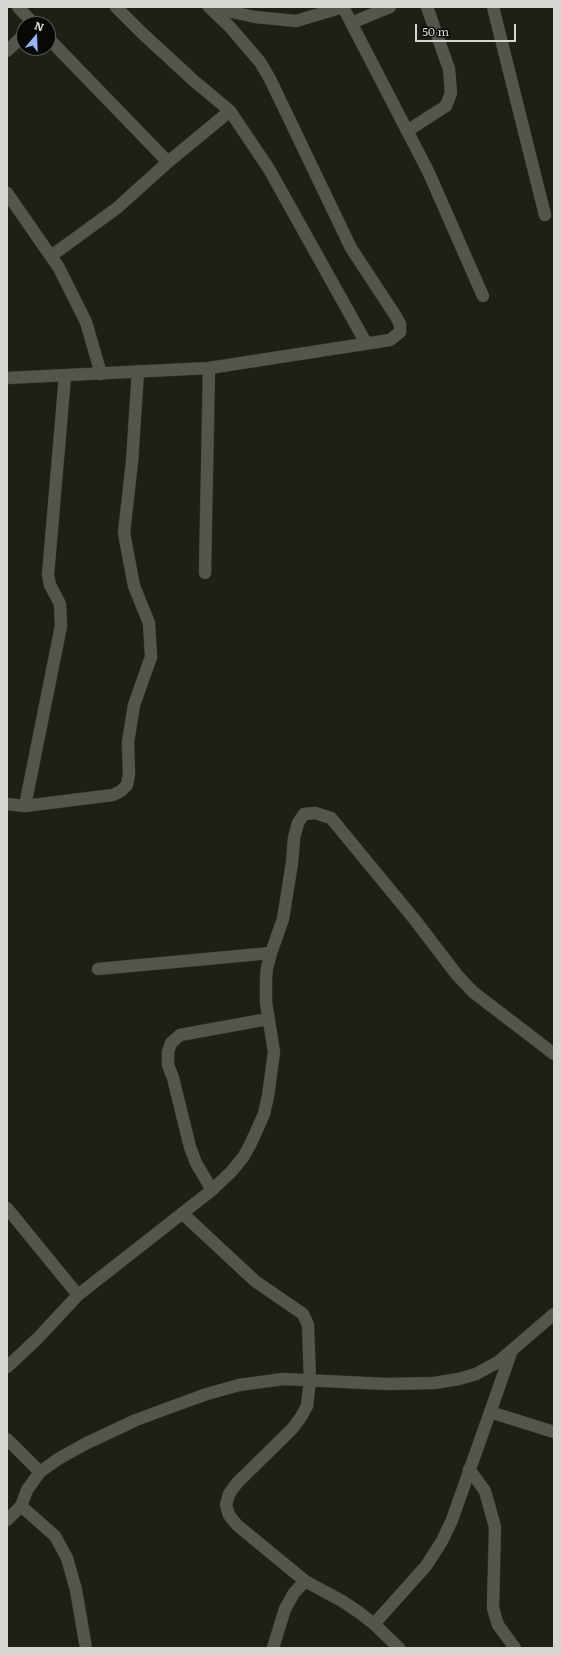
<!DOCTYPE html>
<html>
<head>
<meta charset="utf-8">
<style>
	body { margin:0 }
	#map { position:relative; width:561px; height:1655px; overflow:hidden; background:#1e1f16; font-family:Literata,serif }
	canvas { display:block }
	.frame { position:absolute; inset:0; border:8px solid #d5d6d0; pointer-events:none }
	.north { position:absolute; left:16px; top:16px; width:40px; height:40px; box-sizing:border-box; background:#080905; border:1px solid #5a5b56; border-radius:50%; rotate:19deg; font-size:11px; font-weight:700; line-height:16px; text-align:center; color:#d5d6d0 }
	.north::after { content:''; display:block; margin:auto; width:14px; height:18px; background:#98b6fd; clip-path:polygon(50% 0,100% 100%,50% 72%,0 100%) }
	.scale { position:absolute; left:415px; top:24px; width:101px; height:18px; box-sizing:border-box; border:2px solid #d5d6d0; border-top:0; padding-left:5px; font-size:12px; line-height:14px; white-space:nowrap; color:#d5d6d0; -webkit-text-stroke:3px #080905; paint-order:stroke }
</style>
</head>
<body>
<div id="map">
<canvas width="561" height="1655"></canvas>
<div class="frame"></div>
<div class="north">N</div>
<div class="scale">50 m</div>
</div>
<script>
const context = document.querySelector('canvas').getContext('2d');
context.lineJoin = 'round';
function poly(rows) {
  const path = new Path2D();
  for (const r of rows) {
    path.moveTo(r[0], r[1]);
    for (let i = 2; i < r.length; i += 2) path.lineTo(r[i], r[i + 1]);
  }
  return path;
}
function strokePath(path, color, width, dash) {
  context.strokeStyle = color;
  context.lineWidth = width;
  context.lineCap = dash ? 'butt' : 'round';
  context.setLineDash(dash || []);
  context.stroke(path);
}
const street = poly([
	[18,7,34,24],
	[209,7,255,17,296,21,343,7],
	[343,7,428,171,483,296],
	[493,7,545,215],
	[351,23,390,7],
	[48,38,168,162],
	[7,51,24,35],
	[230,111,269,169,366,343],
	[407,131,446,106,451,93,449,69,427,7],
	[7,193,59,268,86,322,101,374],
	[51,256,117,208,168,162,230,111,193,80,142,33,116,7],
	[7,378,209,368,390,340,400,332,400,324,395,315,351,248,270,79,260,62,230,27,209,7],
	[205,573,209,368],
	[7,804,25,806,113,795,121,791,127,785,129,774,128,742,134,705,151,657,149,623,134,586,124,533,132,462,138,371],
	[25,806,61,626,60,604,50,585,48,575,65,376],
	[98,969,271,953],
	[212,1190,196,1163,190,1147,173,1078,168,1065,168,1052,171,1043,180,1035,268,1019],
	[7,1208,78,1295],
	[183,1214,255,1281,303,1314,308,1325,310,1380,307,1406,301,1417,292,1429,237,1483,229,1494,226,1505,229,1515,237,1525,305,1581],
	[7,1367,38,1338,78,1295,212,1190,232,1171,244,1156,251,1143,264,1114,268,1096,274,1052,266,1002,266,978,267,968,271,953,283,919,292,863,294,838,298,823,304,814,315,813,331,818,415,920,457,975,473,992,554,1054],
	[490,1412,554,1432],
	[7,1439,40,1472],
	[469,1469,485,1491,495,1527,493,1608,498,1625,515,1648],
	[21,1506,55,1536,67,1558,76,1590,86,1648],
	[7,1520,21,1506,27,1490,40,1472,58,1459,85,1444,136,1420,171,1407,207,1394,239,1385,283,1379,387,1384,434,1383,459,1379,476,1374,498,1362,554,1314],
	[374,1624,426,1566,442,1541,452,1520,512,1350],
	[273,1648,285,1609,294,1593,305,1581,342,1601,360,1613,374,1624,399,1648]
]);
strokePath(street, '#393a34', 13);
strokePath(street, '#54564b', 12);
</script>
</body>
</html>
